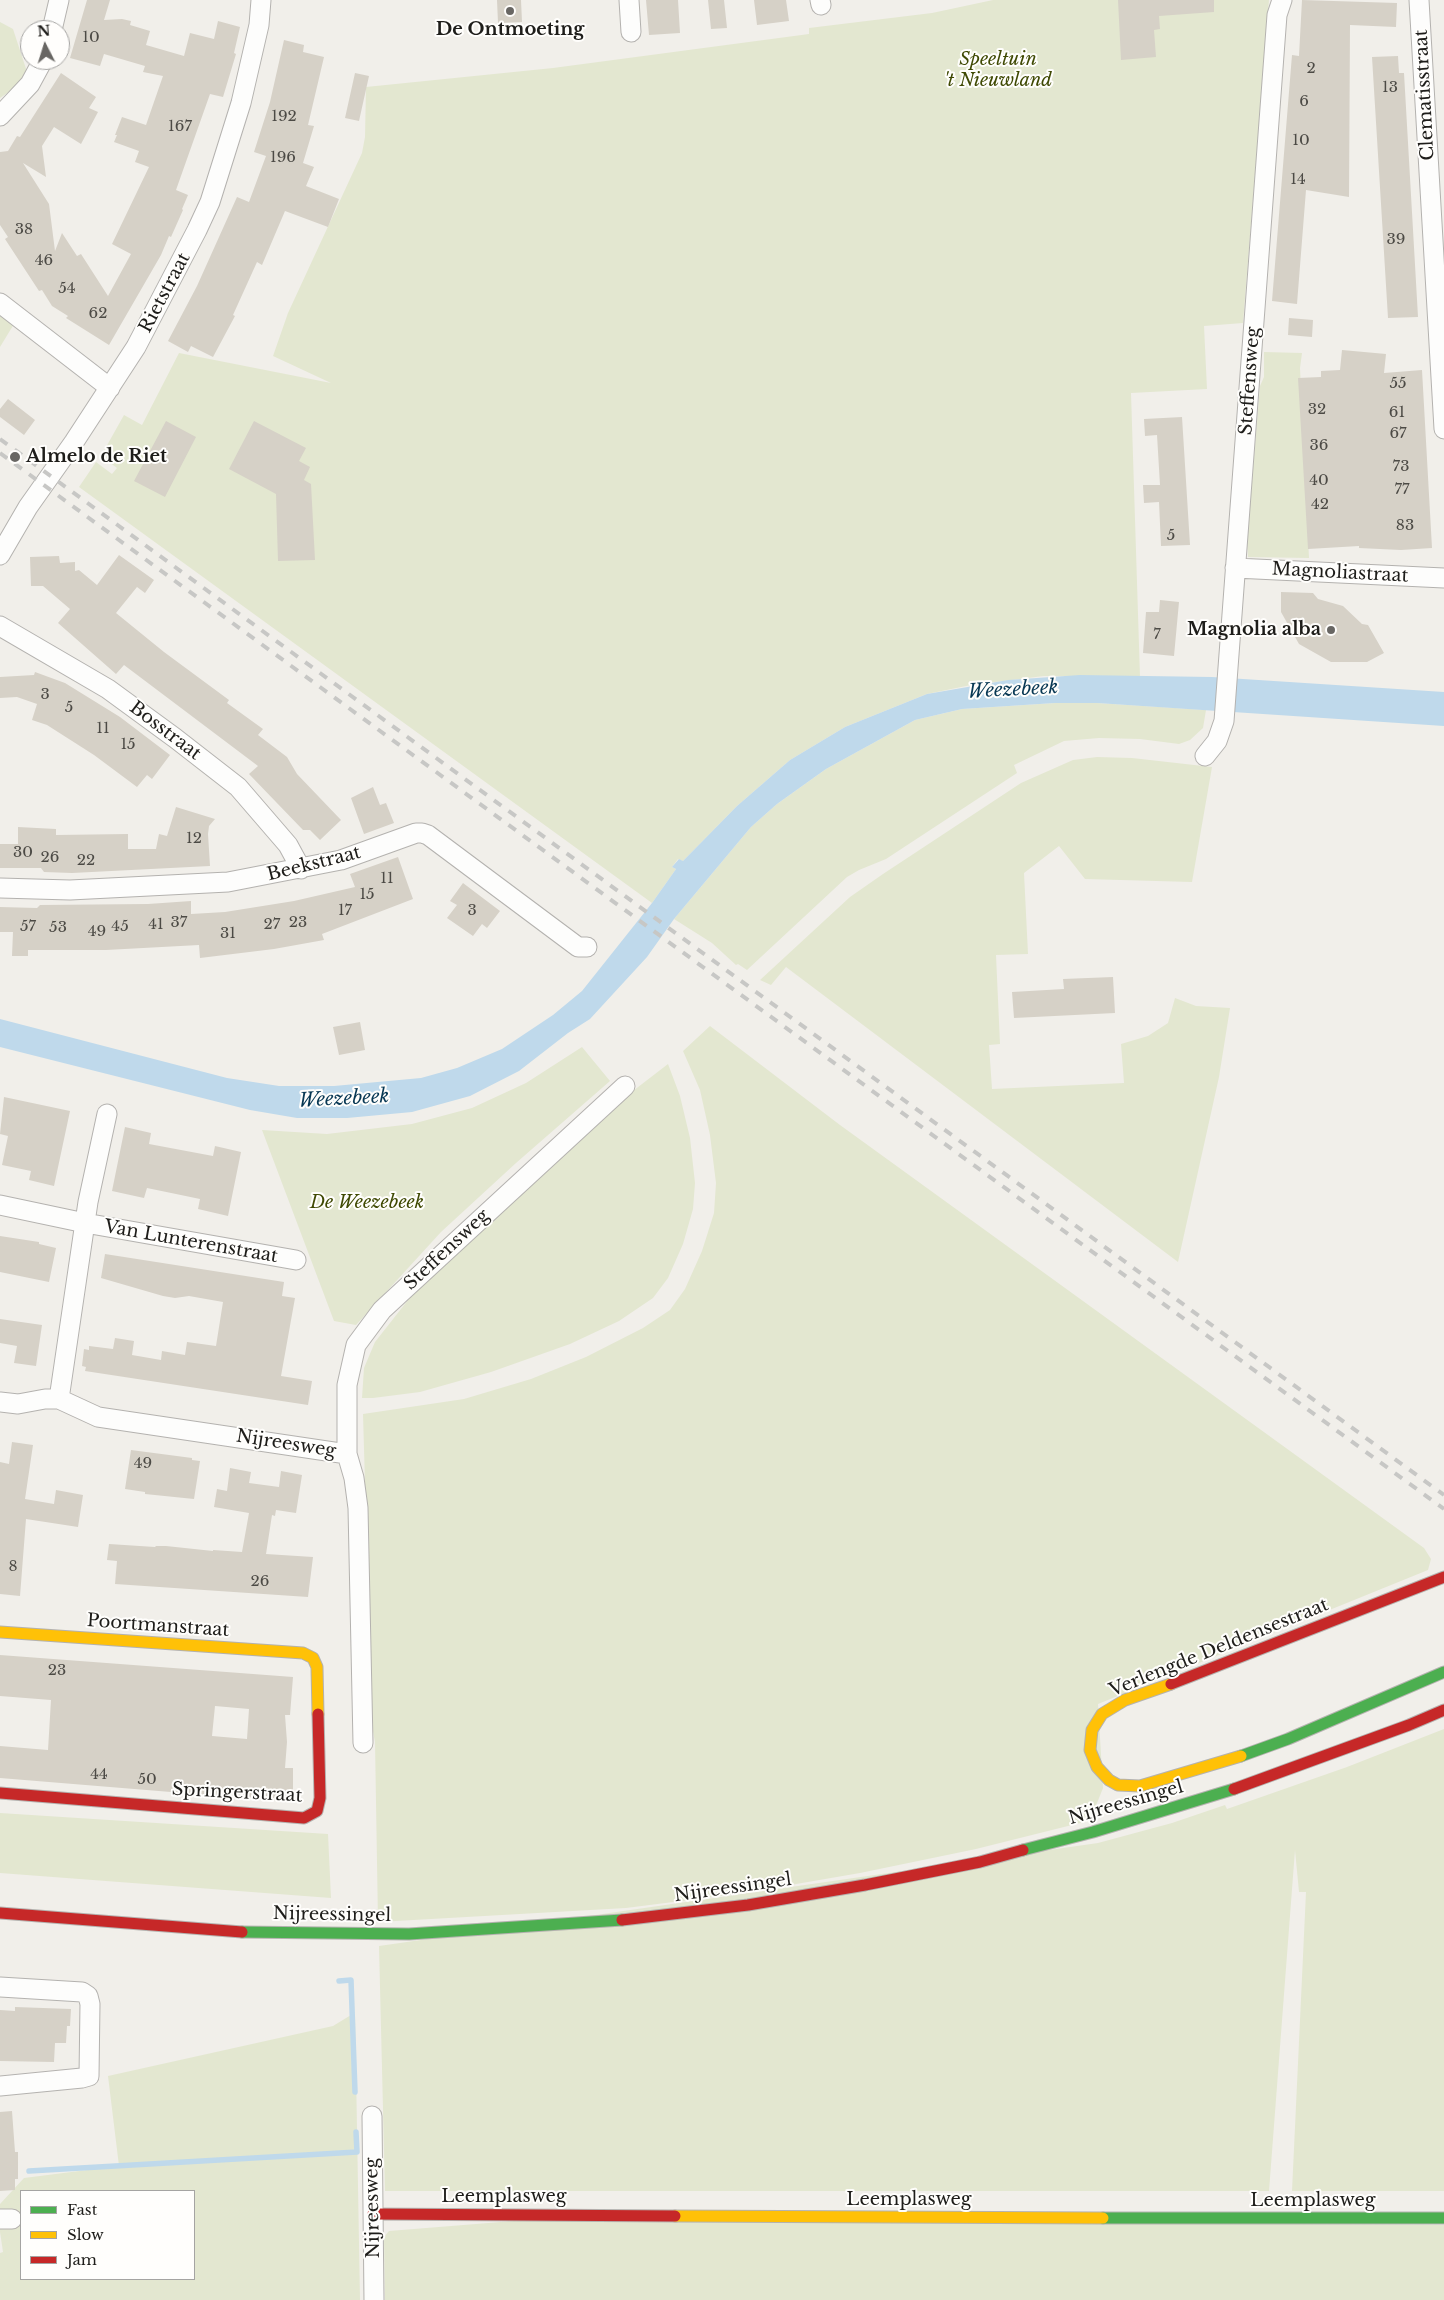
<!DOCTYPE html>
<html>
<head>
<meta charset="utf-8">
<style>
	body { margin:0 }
	#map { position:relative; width:1444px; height:2300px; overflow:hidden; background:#f1efea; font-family:"Libre Baskerville",serif }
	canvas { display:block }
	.legend { position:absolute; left:20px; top:2190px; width:175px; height:90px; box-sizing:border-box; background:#fffefc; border:1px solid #a5a4a2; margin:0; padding:6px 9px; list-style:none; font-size:15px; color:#1e1d1a }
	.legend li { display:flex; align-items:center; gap:10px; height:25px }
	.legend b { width:25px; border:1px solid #a5a4a2 }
	.north { position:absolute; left:20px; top:20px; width:50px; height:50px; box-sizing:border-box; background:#fffefc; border:1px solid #a5a4a2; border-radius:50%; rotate:355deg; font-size:14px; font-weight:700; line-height:20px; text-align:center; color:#1e1d1a }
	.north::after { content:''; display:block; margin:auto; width:18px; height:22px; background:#686663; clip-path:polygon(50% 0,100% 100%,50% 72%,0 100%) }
</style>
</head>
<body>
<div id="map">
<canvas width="1444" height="2300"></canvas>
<ul class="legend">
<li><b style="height:6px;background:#4caf50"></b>Fast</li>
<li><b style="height:6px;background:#ffc107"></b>Slow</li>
<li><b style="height:6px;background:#c62828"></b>Jam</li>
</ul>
<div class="north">N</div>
</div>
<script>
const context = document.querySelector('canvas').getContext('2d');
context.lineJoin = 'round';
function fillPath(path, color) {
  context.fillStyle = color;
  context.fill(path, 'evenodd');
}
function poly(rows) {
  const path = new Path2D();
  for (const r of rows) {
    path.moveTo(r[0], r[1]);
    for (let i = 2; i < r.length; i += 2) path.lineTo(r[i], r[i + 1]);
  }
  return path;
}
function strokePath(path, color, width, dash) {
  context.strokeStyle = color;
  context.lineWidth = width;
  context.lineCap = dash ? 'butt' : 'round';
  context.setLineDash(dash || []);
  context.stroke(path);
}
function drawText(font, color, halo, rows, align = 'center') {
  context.font = font + ' "Libre Baskerville",serif';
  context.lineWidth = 4;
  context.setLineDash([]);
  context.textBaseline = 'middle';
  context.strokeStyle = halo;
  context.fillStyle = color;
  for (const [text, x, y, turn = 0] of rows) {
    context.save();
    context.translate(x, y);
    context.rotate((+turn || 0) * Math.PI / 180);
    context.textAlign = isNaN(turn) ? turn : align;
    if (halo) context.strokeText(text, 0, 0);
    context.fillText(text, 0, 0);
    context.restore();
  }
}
fillPath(poly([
	[993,0,1269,0,1243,323,1204,326,1207,389,1131,393,1140,677,1044,676,971,685,927,694,845,727,790,760,737,806,683,861,678,859,672,867,676,869,652,903,79,487,96,462,112,474,117,468,101,456,124,415,142,425,179,353,331,383,273,356,288,313,362,153,365,137,366,87,553,68,809,34,809,28,932,13],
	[0,22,13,29,29,78,0,98],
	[0,313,14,324,0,347],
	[1264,352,1302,353,1300,368,1309,558,1248,557,1247,541,1260,386,1264,377],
	[1055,703,1097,703,1206,710,1203,728,1190,740,1179,744,1140,739,1099,738,1064,741,1014,765,1017,773,886,859,859,870,847,877,747,970,738,964,736,965,712,943,674,919,751,827,777,804,826,769,915,720,962,709],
	[1097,757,1132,758,1212,767,1192,882,1085,879,1059,846,1024,873,1028,954,996,955,1000,1044,989,1045,992,1089,1124,1083,1121,1044,1148,1036,1168,1023,1175,998,1196,1006,1230,1008,1219,1077,1178,1262,786,967,771,985,760,980,850,897,883,874,1021,783,1073,760],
	[710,1026,840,1125,1424,1548,1431,1559,1428,1570,1098,1704,1103,1788,1095,1808,1088,1817,1080,1823,976,1849,860,1873,744,1893,626,1908,378,1922,375,1742,372,1726,363,1414,464,1399,531,1379,586,1357,643,1328,670,1310,685,1289,702,1251,714,1213,716,1183,710,1135,700,1090,683,1051],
	[582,1047,610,1081,516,1163,441,1232,356,1325,334,1321,262,1130,327,1134,412,1124,472,1108,526,1083],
	[668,1064,680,1096,690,1138,695,1183,693,1209,683,1244,668,1278,653,1298,619,1321,570,1344,491,1372,420,1392,373,1398,362,1398,364,1368,375,1342,412,1295,616,1104],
	[1444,1729,1444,2191,1292,2191,1306,1892,1299,1892,1295,1850,1269,2191,385,2191,379,1946,1098,1843,1172,1823,1225,1805,1227,1809,1347,1767],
	[0,1813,328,1834,331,1898,0,1873],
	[351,2015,355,2015,360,2300,0,2300,0,2253,3,2252,0,2232,0,2204,24,2178,119,2166,108,2076,333,2026],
	[21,2191,194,2191,194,2279,21,2279],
	[538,2219,1444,2225,1444,2300,385,2300,384,2237,389,2231]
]), '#e3e7d0');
fillPath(poly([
	[1080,675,1212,677,1444,692,1444,726,1097,703,1055,703,962,709,915,720,826,769,777,804,751,827,674,919,647,957,590,1019,568,1033,519,1071,470,1096,412,1112,347,1118,297,1118,250,1110,0,1047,0,1019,227,1078,279,1086,334,1086,421,1078,457,1068,502,1049,553,1015,582,991,652,903,676,869,672,867,679,859,683,861,737,806,790,760,845,727,927,694,1008,680]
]), '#bfd9eb');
strokePath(poly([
	[339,1981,351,1980,355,2092],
	[29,2171,357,2152,356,2132]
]), '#bfd9eb', 5.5);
fillPath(poly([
	[87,0,110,0,104,20,122,19,131,21,130,25,150,31,146,45,184,56,190,33,214,39,218,21,240,27,234,53,236,54,223,97,210,94,176,190,188,195,182,209,183,210,171,237,169,236,161,255,109,345,66,318,68,316,52,306,42,290,39,291,5,239,8,237,0,225,0,152,8,151,17,136,20,137,61,73,96,97,89,108,98,112,81,144,54,127,42,146,46,177,23,163,49,204,55,251,62,233,77,256,81,254,108,296,131,254,112,244,149,167,135,162,139,151,114,142,117,135,115,135,122,117,146,125,163,76,143,72,145,66,104,54,100,66,70,58],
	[497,0,521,0,522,22,498,23],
	[646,0,678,0,680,33,649,35],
	[708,0,724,0,727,28,711,29],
	[754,0,786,0,789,21,757,25],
	[1118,0,1214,0,1214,12,1159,16,1160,29,1154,30,1156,57,1121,60],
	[1302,0,1397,3,1396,27,1350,25,1349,197,1306,190,1297,304,1272,301,1292,55,1299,56],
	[284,40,304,45,303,52,324,57,308,125,314,126,303,163,314,167,306,186,339,199,328,227,285,211,262,265,257,262,233,315,235,316,213,357,191,346,188,352,168,341,197,286,237,197,249,202,266,156,254,152,270,102],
	[1398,56,1399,73,1404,73,1418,317,1388,318,1372,57],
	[355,73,369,76,359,121,345,118],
	[1289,318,1313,320,1312,337,1288,335],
	[1342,350,1386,354,1384,373,1422,370,1432,548,1401,550,1359,548,1359,546,1308,549,1298,378,1321,377,1321,371,1340,370],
	[8,399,35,420,24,435,0,417,0,409],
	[1182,417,1190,545,1161,546,1159,502,1144,503,1143,485,1160,485,1157,435,1145,436,1144,419],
	[166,421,196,437,165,497,134,481],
	[254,421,306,448,299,461,310,467,304,480,311,484,315,560,278,561,276,494,229,469],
	[119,555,154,580,145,593,137,587,116,613,164,652,229,700,227,703,263,729,258,735,287,757,297,774,341,820,320,840,310,830,303,830,249,774,258,766,124,665,116,674,58,623,70,609,43,586,31,586,30,557,59,556,60,563,75,562,75,571,79,570,97,585],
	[1281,592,1313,593,1318,599,1343,606,1362,624,1368,625,1384,653,1367,662,1331,662,1299,644,1281,612],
	[1160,600,1179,602,1174,656,1143,653,1146,612,1159,612],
	[35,672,65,683,120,717,170,755,152,779,147,775,137,787,94,755,47,725,32,720,37,704,17,697,0,698,0,677,34,675],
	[373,787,380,805,386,803,394,823,364,834,351,798],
	[176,807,215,819,209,826,208,834,210,866,72,873,44,872,41,868,0,868,0,844,18,844,18,827,56,829,56,835,128,834,128,849,156,849,159,834,167,836],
	[398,857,413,899,322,934,324,940,274,949,200,958,199,945,106,950,28,950,28,956,12,956,13,932,0,932,0,907,37,908,40,905,148,904,191,901,191,914,225,912,294,901,355,887,350,874],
	[463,883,500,911,487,928,482,924,473,936,447,918,457,905,450,901],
	[1113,977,1115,1013,1014,1018,1012,992,1064,989,1063,979],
	[360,1022,365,1050,339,1055,333,1027],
	[4,1097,70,1111,54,1186,29,1180,31,1171,2,1165,8,1136,0,1134],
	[125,1127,151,1133,149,1144,213,1156,215,1146,241,1152,228,1216,198,1209,200,1199,176,1194,147,1188,144,1198,112,1191],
	[0,1236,39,1242,39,1244,56,1248,49,1282,0,1272],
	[105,1254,284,1282,282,1296,295,1298,281,1376,312,1381,308,1405,85,1371,86,1367,82,1366,84,1349,89,1350,89,1346,113,1349,115,1338,134,1341,132,1355,161,1360,162,1351,185,1355,187,1342,216,1346,223,1302,189,1296,175,1298,163,1296,101,1278],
	[0,1319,42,1325,36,1366,14,1363,17,1346,0,1343],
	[12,1442,33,1445,25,1499,54,1504,56,1490,83,1495,78,1527,26,1519,20,1596,0,1594,0,1462,9,1464],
	[131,1450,192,1458,192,1460,200,1461,194,1499,145,1494,145,1492,125,1489],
	[230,1468,251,1472,249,1483,279,1487,281,1471,302,1475,296,1513,276,1510,275,1516,272,1515,266,1554,313,1557,308,1597,115,1584,117,1561,107,1560,109,1544,155,1547,156,1546,166,1546,213,1551,213,1550,242,1552,249,1513,214,1507,217,1489,227,1491],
	[0,1655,293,1677,290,1715,285,1715,287,1742,285,1768,293,1768,293,1802,0,1778,0,1746,48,1750,51,1700,0,1696],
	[215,1706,249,1709,247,1739,212,1736],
	[15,2007,71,2009,70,2026,67,2026,66,2043,55,2043,54,2062,0,2061,0,2010,15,2011],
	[12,2111,15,2152,18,2152,18,2179,15,2179,15,2190,0,2191,0,2112]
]), '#d6d1c7');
const street = poly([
	[629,0,631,32],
	[820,0,821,5],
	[1419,0,1444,429],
	[52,30,59,0],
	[0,116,30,84,43,60],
	[0,303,110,388],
	[0,555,28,507,74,442,136,347,197,230,210,202,241,103,259,25,261,0],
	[1235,568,1444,578],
	[0,626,108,689,175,738,238,787,288,845,301,869],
	[1205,756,1217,741,1224,721,1277,15,1282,0],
	[0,888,70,890,228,882,341,860,416,833,422,833,428,835,578,947,587,947],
	[0,1205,85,1223,296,1260],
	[59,1399,88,1202,107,1114],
	[0,1402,18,1404,45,1399,59,1399,98,1417,347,1454],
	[363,1743,358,1508,354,1478,347,1454,347,1385,356,1345,382,1310,625,1086],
	[0,1987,82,1992,88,1996,90,2004,89,2076,82,2078,0,2086],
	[372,2116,374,2300],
	[0,2219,12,2219]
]);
const fast = poly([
	[1241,1756,1288,1739,1444,1672],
	[1023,1850,1093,1832,1234,1789],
	[242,1932,409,1934,622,1920],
	[1103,2218,1444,2218]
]);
const slow = poly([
	[0,1632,303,1653,313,1658,317,1667,318,1714],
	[1171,1684,1125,1700,1102,1714,1092,1730,1090,1750,1097,1767,1109,1780,1118,1785,1140,1786,1241,1756],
	[675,2216,1103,2218]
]);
const jam = poly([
	[1171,1684,1444,1577],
	[1234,1789,1409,1725,1444,1710],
	[0,1793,304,1818,317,1811,320,1798,318,1714],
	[0,1913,242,1932],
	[622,1920,748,1905,865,1885,980,1862,1023,1850],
	[373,2214,675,2216]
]);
strokePath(street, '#b4b2af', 21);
strokePath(fast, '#b4b2af', 13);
strokePath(slow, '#b4b2af', 13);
strokePath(jam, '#b4b2af', 13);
strokePath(street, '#fdfdfc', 19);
strokePath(fast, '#4caf50', 11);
strokePath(slow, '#ffc107', 11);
strokePath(jam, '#c62828', 11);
strokePath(poly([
	[0,439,1444,1495],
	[0,453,1444,1509]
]), '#c7c7c5', 4, [9, 9]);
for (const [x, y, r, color] of [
	[510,11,5,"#686663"],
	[15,457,6,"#686663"],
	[1331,630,5,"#686663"]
]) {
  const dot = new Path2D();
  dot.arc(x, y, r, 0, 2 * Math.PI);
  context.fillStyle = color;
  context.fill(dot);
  strokePath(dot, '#fffefc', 2);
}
drawText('15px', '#4c4a45', null, [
	["10",91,38],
	["2",1311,69],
	["13",1390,88],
	["6",1304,102],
	["192",284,117],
	["167",180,127],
	["10",1301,141],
	["196",283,158],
	["14",1298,180],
	["38",24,230],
	["39",1396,240],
	["46",44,261],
	["54",67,289],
	["62",98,314],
	["55",1398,384],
	["32",1317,410],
	["61",1397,413],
	["67",1398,434],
	["36",1319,446],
	["73",1401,467],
	["40",1319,481],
	["77",1402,490],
	["42",1320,505],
	["83",1405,526],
	["5",1171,536],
	["7",1157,635],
	["3",45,695],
	["5",69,708],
	["11",103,729],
	["15",128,745],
	["12",194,839],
	["30",23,853],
	["26",50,858],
	["22",86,861],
	["11",387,879],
	["15",367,895],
	["17",345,911],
	["3",472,911],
	["37",179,923],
	["23",298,923],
	["41",156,925],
	["27",272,925],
	["57",28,927],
	["45",120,927],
	["53",58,928],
	["49",97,932],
	["31",228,934],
	["49",143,1464],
	["8",13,1567],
	["26",260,1582],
	["23",57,1671],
	["44",99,1775],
	["50",147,1780]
]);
drawText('bold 18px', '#1e1d1a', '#fffefc', [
	["De Ontmoeting",510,30],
	["Almelo de Riet",26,457,"left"],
	["Magnolia alba",1321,630,"right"]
]);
drawText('italic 18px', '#3f4903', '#fffefc', [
	["Speeltuin",998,60],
	["'t Nieuwland",998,81],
	["De Weezebeek",367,1203]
]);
drawText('18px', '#1e1d1a', '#fffefc', [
	["Clematisstraat",1425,95,-93],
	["Rietstraat",165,293,-62],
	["Steffensweg",1250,381,-86],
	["Magnoliastraat",1340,573,3],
	["Bosstraat",165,731,37],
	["Beekstraat",314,864,-14],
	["Van Lunterenstraat",191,1242,10],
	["Steffensweg",447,1250,-43],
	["Nijreesweg",286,1444,9],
	["Poortmanstraat",158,1626,4],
	["Verlengde Deldensestraat",1219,1648,-22],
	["Springerstraat",237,1793,3],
	["Nijreessingel",1126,1803,-16],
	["Nijreessingel",733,1888,-8],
	["Nijreessingel",332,1915,1],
	["Leemplasweg",504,2197],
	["Leemplasweg",909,2200],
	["Leemplasweg",1313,2201],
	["Nijreesweg",373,2208,-91]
]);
drawText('italic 19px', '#073753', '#fffefc', [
	["Weezebeek",1013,690,-3],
	["Weezebeek",344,1099,-3]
]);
</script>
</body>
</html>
